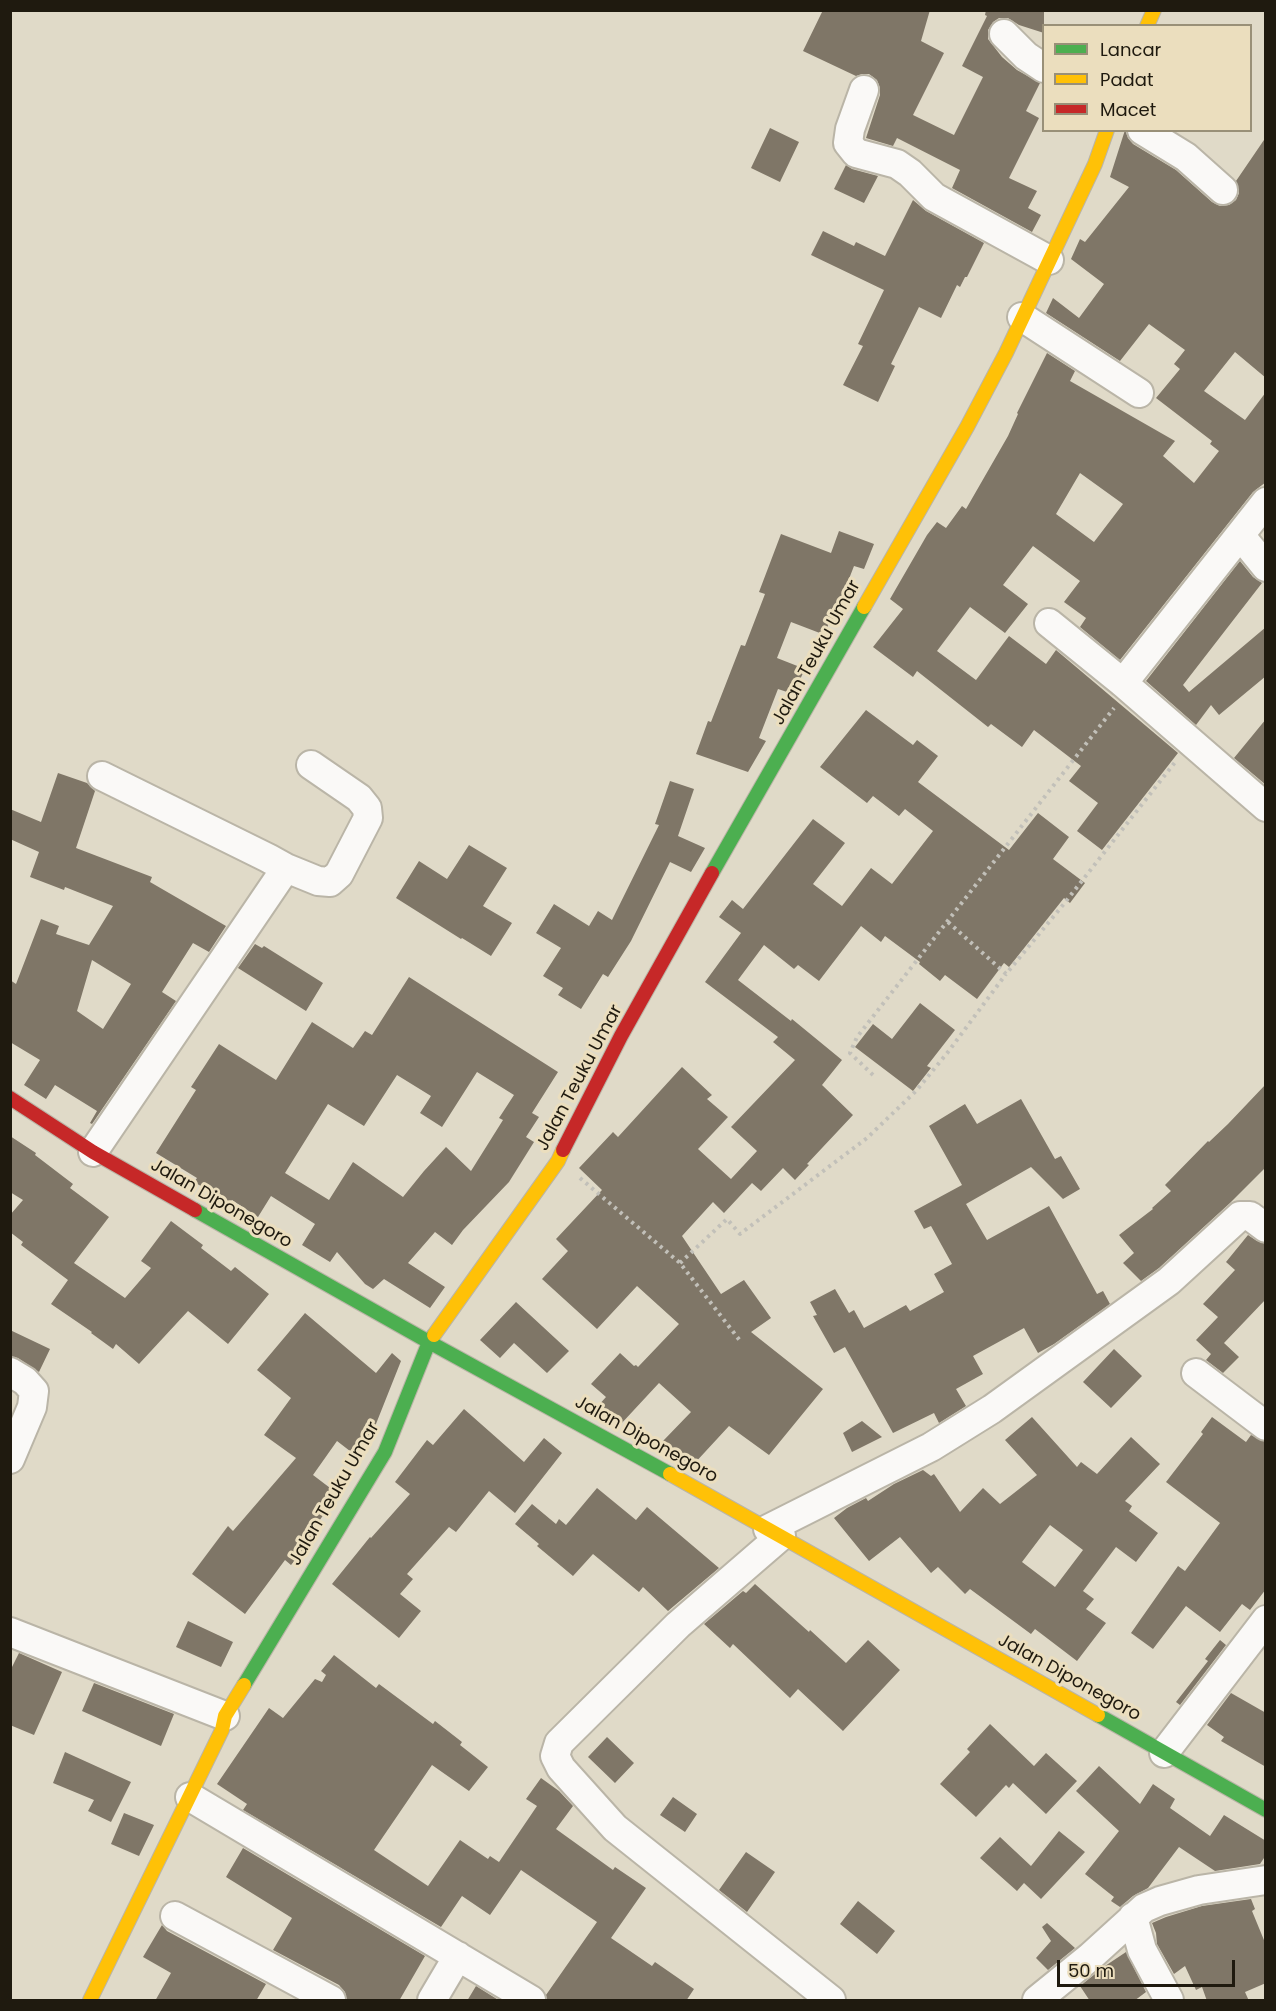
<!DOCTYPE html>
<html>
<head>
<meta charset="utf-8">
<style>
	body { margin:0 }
	#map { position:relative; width:1276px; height:2011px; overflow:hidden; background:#e0dac8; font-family:Poppins,sans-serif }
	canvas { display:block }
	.frame { position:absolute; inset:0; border:12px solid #1f1a0f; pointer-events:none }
	.legend { position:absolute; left:1042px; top:24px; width:210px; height:108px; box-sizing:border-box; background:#ebdebe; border:2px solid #999078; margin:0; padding:8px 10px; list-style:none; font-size:18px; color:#1f1a0f }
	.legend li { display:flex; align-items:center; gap:12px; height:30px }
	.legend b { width:30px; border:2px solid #999078 }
	.scale { position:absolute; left:1057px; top:1960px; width:178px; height:27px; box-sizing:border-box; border:3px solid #1f1a0f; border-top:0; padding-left:8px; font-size:18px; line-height:21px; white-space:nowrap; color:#1f1a0f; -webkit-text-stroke:4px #ebdebe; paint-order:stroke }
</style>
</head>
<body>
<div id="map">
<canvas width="1276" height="2011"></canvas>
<div class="frame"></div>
<ul class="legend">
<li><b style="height:8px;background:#4caf50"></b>Lancar</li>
<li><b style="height:8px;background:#ffc107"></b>Padat</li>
<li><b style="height:8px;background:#c62828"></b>Macet</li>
</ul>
<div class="scale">50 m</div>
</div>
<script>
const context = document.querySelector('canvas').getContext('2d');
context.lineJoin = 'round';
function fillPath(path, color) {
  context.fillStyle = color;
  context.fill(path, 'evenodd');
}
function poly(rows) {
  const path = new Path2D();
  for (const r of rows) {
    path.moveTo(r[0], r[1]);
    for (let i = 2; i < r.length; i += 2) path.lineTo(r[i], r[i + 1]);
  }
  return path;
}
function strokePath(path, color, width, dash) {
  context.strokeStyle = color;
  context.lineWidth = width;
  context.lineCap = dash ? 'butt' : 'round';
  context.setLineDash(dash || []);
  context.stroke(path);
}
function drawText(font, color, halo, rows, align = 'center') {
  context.font = font + ' Poppins,sans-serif';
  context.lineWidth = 6;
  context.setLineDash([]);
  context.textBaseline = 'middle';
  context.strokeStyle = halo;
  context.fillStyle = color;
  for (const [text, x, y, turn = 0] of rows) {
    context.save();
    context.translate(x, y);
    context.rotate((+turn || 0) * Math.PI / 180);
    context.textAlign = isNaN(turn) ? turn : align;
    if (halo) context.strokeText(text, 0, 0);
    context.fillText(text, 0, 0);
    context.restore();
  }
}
fillPath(poly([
	[823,10,930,10,921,41,944,53,913,115,954,135,983,77,962,66,987,16,985,15,986,10,1044,10,1044,33,1019,25,1008,18,999,18,993,22,988,30,988,39,1002,57,1017,70,1040,83,1026,111,1039,118,1009,178,1037,191,1028,208,1041,215,1032,232,952,188,960,170,897,138,893,146,866,138,880,95,880,88,877,80,869,74,862,74,856,76,803,51],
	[770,128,799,142,780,182,751,168],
	[1125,130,1128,138,1133,144,1176,170,1212,202,1220,206,1229,205,1236,200,1239,193,1236,181,1266,137,1266,378,1235,352,1204,391,1245,420,1266,392,1266,482,1253,492,1120,660,1080,627,1086,618,1064,602,1080,581,1033,546,1003,585,1028,604,1005,633,970,607,937,651,976,680,1009,636,1046,664,1056,650,1178,753,1102,850,1077,831,1098,803,1069,781,1081,766,1034,730,1022,747,991,724,988,727,917,671,913,677,873,647,903,609,890,599,927,535,937,522,946,528,962,506,966,509,1008,436,1018,414,1017,413,1047,353,1075,371,1070,381,1175,441,1163,456,1194,483,1219,451,1210,444,1212,441,1156,398,1180,369,1174,364,1185,350,1149,324,1120,361,1046,313,1053,298,1079,318,1104,284,1071,259,1080,239,1085,242,1129,187,1110,177],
	[1080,473,1123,504,1094,542,1056,514],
	[846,165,852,169,878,176,864,203,834,189],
	[913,200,926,211,984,243,967,277,965,277,960,287,957,285,941,318,919,307,891,364,895,366,878,402,843,385,863,346,858,344,884,290,811,255,823,231,854,246,856,242,885,256],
	[839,531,874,544,864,569,854,566,833,620,830,619,825,635,791,622,777,658,805,669,793,694,778,689,759,738,766,741,748,772,696,754,708,721,711,722,741,645,745,646,765,594,759,592,781,534,831,553],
	[1240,561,1253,577,1262,583,1183,685,1189,692,1266,627,1266,676,1219,715,1211,705,1196,725,1146,681],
	[866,710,913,745,917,740,938,756,918,782,1009,850,1038,813,1069,837,1053,859,1085,883,1070,903,1064,898,1009,967,1004,963,977,999,945,975,940,981,919,964,920,962,885,936,881,942,861,926,819,981,798,965,794,969,764,945,738,980,791,1021,792,1019,842,1060,822,1085,853,1115,807,1164,809,1165,795,1180,783,1168,761,1191,752,1183,724,1213,713,1202,682,1236,721,1294,744,1280,771,1318,751,1332,823,1389,769,1455,729,1426,693,1465,684,1461,663,1441,691,1412,659,1383,620,1425,597,1407,606,1397,591,1384,620,1353,634,1366,636,1365,638,1367,679,1324,637,1286,597,1329,542,1279,568,1251,556,1239,602,1190,579,1168,613,1132,618,1137,682,1067,712,1095,707,1099,728,1117,698,1149,731,1179,757,1151,731,1127,795,1060,773,1042,778,1037,705,982,741,933,719,917,732,900,743,909,813,819,845,843,813,884,842,906,871,868,892,884,933,831,905,809,899,816,873,796,867,803,820,767],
	[1266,719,1266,785,1234,758],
	[58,773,87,783,95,791,76,848,152,877,150,882,226,926,209,952,193,943,162,992,176,1001,92,1124,90,1123,97,1111,55,1085,46,1099,24,1085,40,1060,10,1042,10,980,16,984,41,919,59,926,56,934,89,945,113,906,65,887,64,890,30,877,39,852,10,839,10,809,41,822],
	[92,960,131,984,103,1029,77,1011],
	[670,781,694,789,678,836,705,848,691,872,670,862,631,941,608,977,603,974,581,1009,558,995,563,988,543,976,561,948,536,933,554,904,589,926,598,911,612,920,659,825,655,824],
	[469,845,507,868,483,906,512,923,491,956,462,938,461,939,396,898,419,861,447,879],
	[255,944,262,948,264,946,323,983,306,1011,238,968],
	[409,977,558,1072,532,1113,539,1117,526,1137,534,1142,509,1182,463,1230,452,1245,435,1232,408,1263,445,1287,430,1308,384,1279,373,1289,365,1284,337,1252,330,1262,302,1245,315,1224,271,1196,258,1217,232,1200,230,1203,194,1182,197,1178,156,1153,196,1090,191,1087,219,1044,276,1080,312,1022,353,1048,365,1031,372,1035],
	[477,1072,514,1095,499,1118,503,1120,471,1171,446,1147,424,1171,403,1197,353,1162,329,1200,285,1173,328,1104,364,1126,397,1075,431,1096,420,1113,442,1127],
	[920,1003,955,1030,927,1066,931,1068,913,1091,855,1047,873,1024,892,1039],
	[1266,1084,1266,1167,1230,1203,1159,1268,1141,1281,1123,1263,1134,1253,1119,1235,1153,1209,1152,1208,1171,1191,1165,1185,1208,1141,1209,1142,1228,1124],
	[1021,1099,1055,1159,1061,1156,1080,1189,1063,1199,1031,1167,966,1204,987,1240,1049,1206,1097,1294,1103,1291,1110,1304,1054,1344,1038,1353,1024,1328,973,1356,983,1374,956,1389,966,1406,939,1423,934,1413,893,1433,845,1347,834,1353,813,1316,817,1315,810,1302,835,1289,849,1313,854,1310,864,1328,906,1305,910,1311,944,1292,934,1274,952,1264,931,1226,924,1229,914,1211,962,1185,929,1126,965,1104,977,1124],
	[10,1136,36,1153,35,1155,73,1184,70,1188,109,1217,74,1263,125,1298,151,1268,141,1261,171,1221,203,1245,201,1248,231,1271,235,1267,269,1294,228,1344,188,1311,139,1364,116,1344,113,1349,91,1333,92,1332,51,1304,68,1280,21,1245,23,1242,10,1232,10,1215,23,1200,10,1192],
	[1248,1235,1257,1241,1266,1244,1266,1299,1224,1343,1239,1357,1223,1373,1206,1360,1211,1354,1196,1340,1218,1317,1203,1304,1235,1270,1226,1262],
	[516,1302,569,1351,547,1373,514,1343,500,1358,480,1340],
	[305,1313,376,1373,392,1353,401,1361,368,1444,359,1458,337,1441,313,1475,338,1494,317,1524,319,1525,302,1552,291,1565,285,1560,245,1614,192,1574,228,1526,233,1531,296,1458,264,1435,291,1398,257,1370],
	[10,1330,50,1349,39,1372,18,1358,10,1356],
	[1114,1349,1142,1376,1111,1408,1083,1382],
	[464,1409,524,1462,544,1438,562,1453,515,1513,489,1491,456,1532,449,1527,407,1574,413,1579,400,1594,421,1611,399,1638,332,1584,370,1537,371,1538,410,1494,395,1482,427,1440,433,1445],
	[1032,1417,1077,1467,1081,1462,1097,1474,1131,1437,1160,1464,1125,1501,1132,1506,1129,1511,1158,1533,1136,1562,1116,1547,1083,1591,1094,1599,1086,1609,1106,1623,1077,1661,1035,1629,1031,1634,970,1589,965,1594,938,1567,931,1573,900,1537,869,1561,834,1518,847,1508,866,1498,868,1501,894,1484,923,1470,931,1476,934,1474,960,1512,983,1488,1000,1504,1037,1475,1005,1440],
	[1050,1525,1083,1550,1055,1587,1022,1562],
	[1212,1417,1246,1442,1251,1435,1266,1442,1266,1589,1250,1610,1242,1604,1220,1632,1186,1606,1153,1649,1131,1633,1178,1566,1185,1571,1220,1523,1166,1482,1203,1434,1201,1432],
	[862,1421,882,1437,852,1452,843,1433],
	[597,1488,636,1520,647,1507,719,1568,668,1611,643,1587,639,1592,593,1554,573,1576,537,1546,539,1544,515,1524,532,1504,556,1524,559,1519,566,1525],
	[755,1584,809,1632,810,1630,846,1663,868,1640,900,1670,843,1731,798,1689,790,1698,733,1644,730,1648,704,1624,743,1591,746,1593],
	[188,1621,233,1642,221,1667,176,1647],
	[1220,1640,1226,1645,1180,1705,1176,1702,1208,1661,1205,1659],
	[19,1653,62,1672,34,1735,10,1725,10,1671],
	[334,1655,376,1688,379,1684,433,1724,435,1721,462,1742,460,1745,488,1767,469,1791,432,1765,374,1850,428,1886,460,1840,488,1859,490,1856,499,1862,537,1806,526,1799,541,1778,559,1791,573,1806,556,1829,613,1870,615,1867,646,1888,611,1938,652,1966,655,1962,694,1989,686,2001,547,2001,546,1995,597,1922,521,1870,490,1915,462,1896,441,1927,243,1810,247,1804,217,1784,269,1708,283,1718,315,1679,322,1682,326,1675,321,1671],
	[94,1683,174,1714,161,1746,82,1711],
	[1231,1693,1266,1713,1266,1767,1221,1741,1224,1737,1207,1725],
	[990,1724,1034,1766,1046,1753,1077,1781,1046,1814,1013,1783,1009,1788,1006,1785,976,1817,940,1784,970,1752,967,1749],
	[607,1737,634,1763,615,1783,588,1757],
	[65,1752,131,1782,111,1822,88,1811,94,1800,53,1783],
	[1099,1766,1140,1804,1153,1784,1175,1799,1170,1808,1210,1836,1224,1815,1266,1841,1266,1855,1260,1864,1215,1871,1179,1847,1148,1888,1133,1896,1120,1907,1111,1901,1114,1897,1085,1874,1119,1831,1076,1791],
	[673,1797,697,1814,685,1832,660,1815],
	[124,1813,154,1825,139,1856,111,1844],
	[1059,1831,1085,1852,1041,1899,1024,1883,1017,1891,980,1858,1000,1837,1031,1866],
	[243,1848,425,1956,399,2001,347,2001,345,1992,339,1985,273,1950,292,1918,226,1877],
	[746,1852,775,1872,747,1912,719,1890],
	[1251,1899,1255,1909,1252,1911,1266,1945,1266,1983,1245,1992,1249,2001,1207,2001,1202,1987,1196,1990,1185,1966,1174,1974,1157,1944,1156,1933,1152,1923,1166,1917,1202,1906],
	[858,1901,895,1931,877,1954,840,1924],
	[1047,1923,1075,1948,1048,1970,1036,1958,1051,1941,1042,1927],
	[162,1925,167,1931,266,1984,256,2001,155,2001,171,1973,143,1957],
	[1126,1952,1146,1992,1134,2001,1090,2001,1080,1986,1105,1966],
	[476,1986,500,2001,467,2001]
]), '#7f7667');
const street = poly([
	[1004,34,1026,56,1044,68],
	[864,90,850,129,848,143,856,153,897,164,910,173,934,197,1049,260],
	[1142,130,1186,157,1223,190],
	[1022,317,1139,393],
	[1240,535,1266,567],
	[1049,623,1123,683,1266,807],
	[1123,683,1266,502],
	[102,776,268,858,286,868,318,881,330,882,339,874,368,818,367,808,359,798,311,765],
	[93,1152,286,868],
	[10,1372,25,1381,34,1391,32,1407,10,1459],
	[1196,1373,1266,1426],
	[768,1529,931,1447,992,1409,1169,1281,1240,1216,1250,1216,1266,1228],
	[781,1536,678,1625,559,1743,555,1756,561,1768,615,1828,831,2000],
	[10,1632,225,1716],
	[1164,1753,1266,1620],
	[190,1797,531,2000],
	[175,1916,331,2000],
	[1133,1917,1142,1950,1169,2000],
	[432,2000,458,1956],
	[1037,2000,1090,1957,1144,1908,1160,1901,1199,1890,1266,1880]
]);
const fast = poly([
	[712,873,864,607],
	[195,1210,429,1342,670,1474],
	[244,1685,385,1452,429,1342,434,1335],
	[1098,1715,1266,1810]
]);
const slow = poly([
	[1147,26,1154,10],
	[864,607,967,427,1006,353,1095,164,1107,130],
	[434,1335,558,1161,563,1150],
	[670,1474,1098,1715],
	[90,2000,222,1730,225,1716,244,1685]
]);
const jam = poly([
	[10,1098,93,1152,195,1210],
	[563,1150,621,1036,712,873]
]);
strokePath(street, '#bab5a7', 32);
strokePath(fast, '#bab5a7', 16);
strokePath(slow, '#bab5a7', 16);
strokePath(jam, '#bab5a7', 16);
strokePath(poly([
	[948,922,1006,974,1063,905,1176,761],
	[873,1075,850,1053,857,1037,1114,708],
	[580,1178,680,1263,741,1342],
	[680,1263,727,1219,740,1234,867,1138,916,1091,948,1052,1006,974]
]), '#c2c0b9', 4, [3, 4.5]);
strokePath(street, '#faf9f7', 28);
strokePath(fast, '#4caf50', 14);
strokePath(slow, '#ffc107', 14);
strokePath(jam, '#c62828', 14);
drawText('18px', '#1f1a0f', '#ebdebe', [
	["Jalan Teuku Umar",817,653,-61],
	["Jalan Teuku Umar",580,1078,-62],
	["Jalan Diponegoro",221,1204,30],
	["Jalan Diponegoro",646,1440,29],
	["Jalan Teuku Umar",335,1494,-60],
	["Jalan Diponegoro",1069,1678,29]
]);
</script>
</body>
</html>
